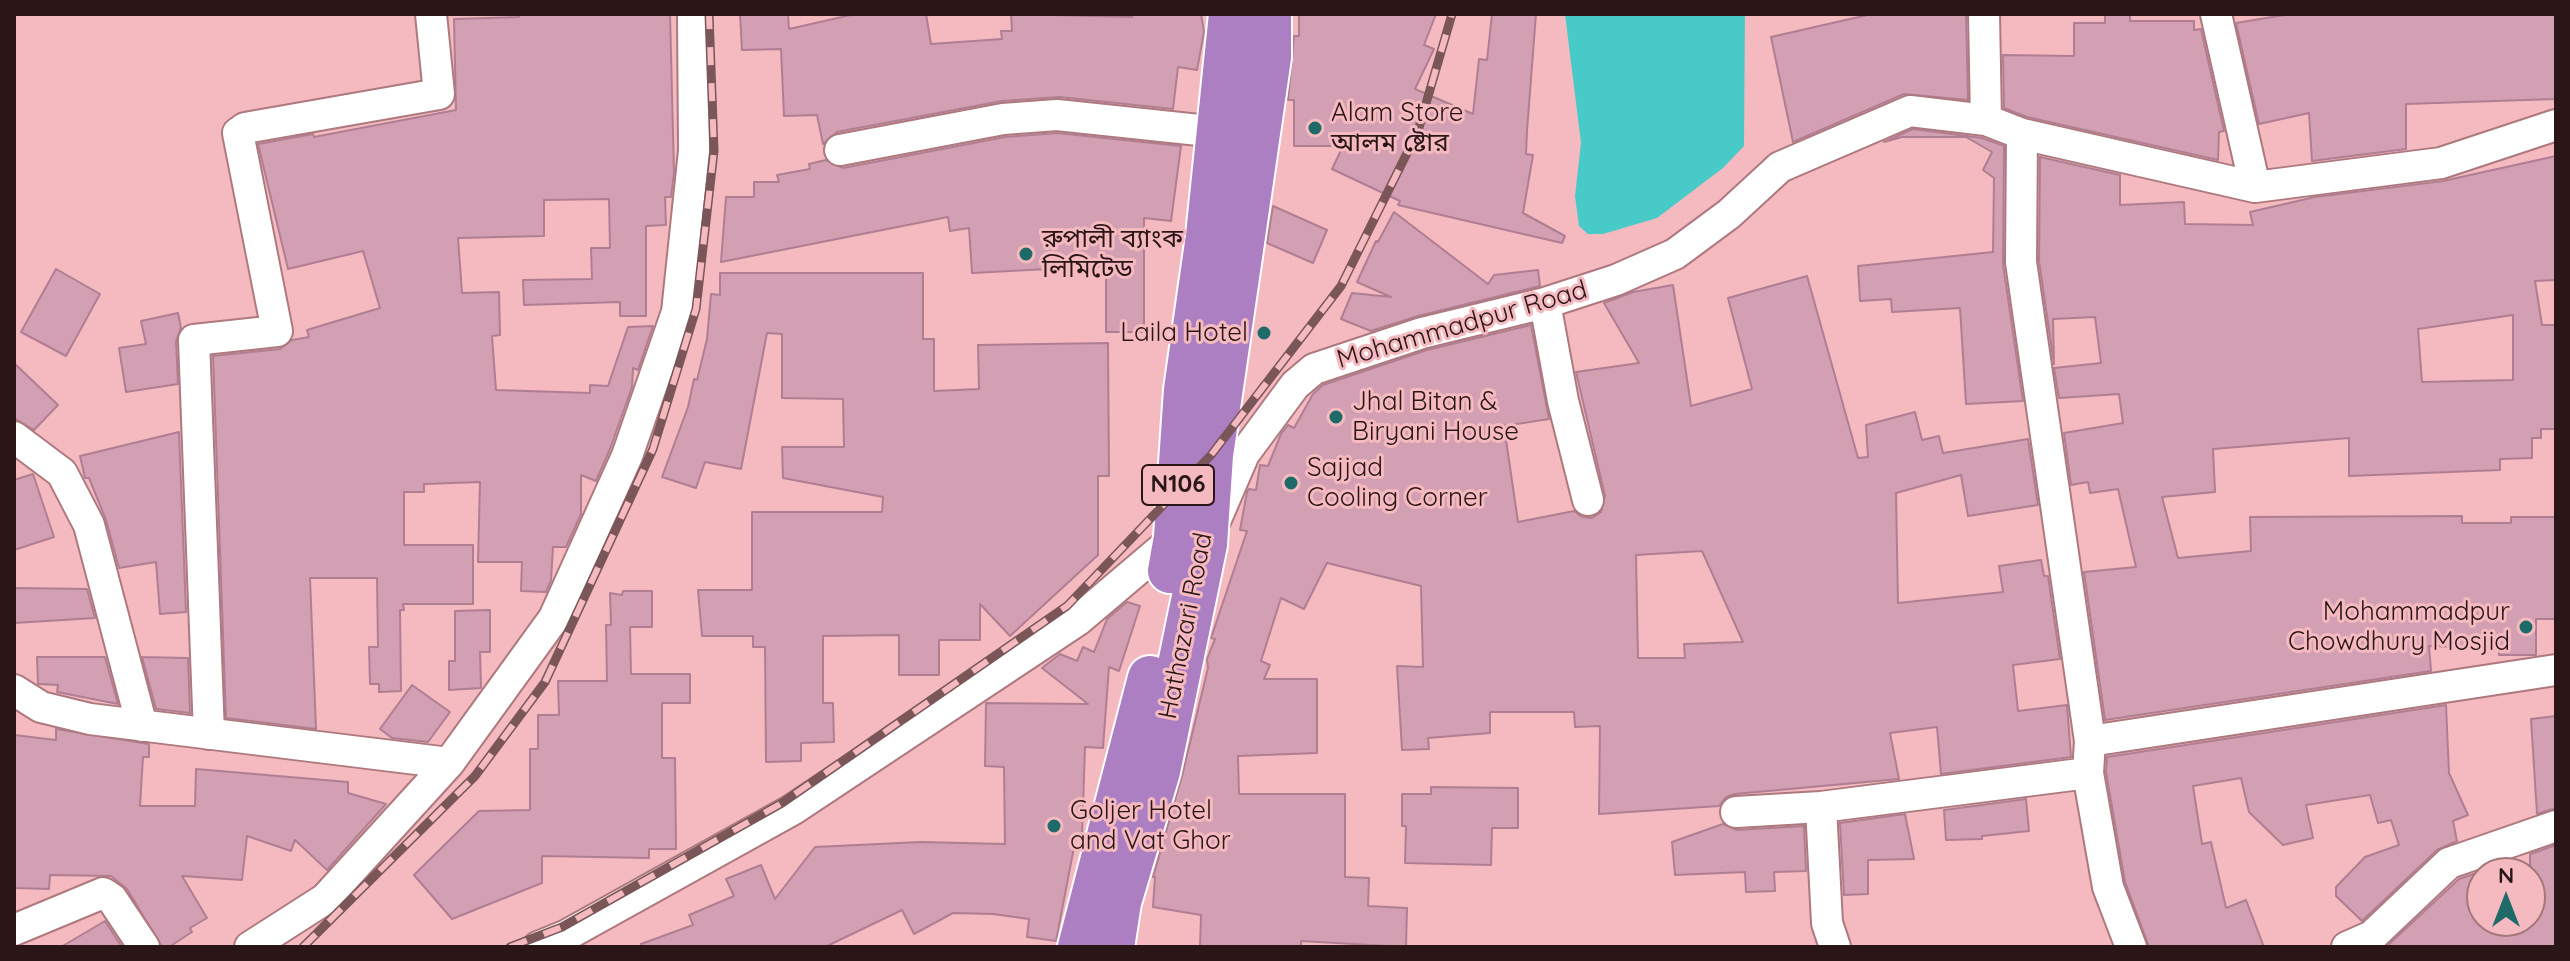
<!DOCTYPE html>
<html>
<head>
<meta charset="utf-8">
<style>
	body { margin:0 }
	#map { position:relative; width:2570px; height:961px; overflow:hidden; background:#f4babf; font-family:Quicksand,sans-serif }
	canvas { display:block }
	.frame { position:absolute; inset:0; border:16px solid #2a1517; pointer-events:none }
	.north { position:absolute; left:2466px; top:857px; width:80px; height:80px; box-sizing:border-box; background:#f4babf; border:2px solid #a3787c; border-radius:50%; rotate:0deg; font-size:22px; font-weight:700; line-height:32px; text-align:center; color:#2a1517 }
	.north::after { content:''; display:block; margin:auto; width:28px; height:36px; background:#1e6a69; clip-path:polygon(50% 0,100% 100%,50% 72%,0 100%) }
</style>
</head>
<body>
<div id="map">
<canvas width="2570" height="961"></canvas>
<div class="frame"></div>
<div class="north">N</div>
</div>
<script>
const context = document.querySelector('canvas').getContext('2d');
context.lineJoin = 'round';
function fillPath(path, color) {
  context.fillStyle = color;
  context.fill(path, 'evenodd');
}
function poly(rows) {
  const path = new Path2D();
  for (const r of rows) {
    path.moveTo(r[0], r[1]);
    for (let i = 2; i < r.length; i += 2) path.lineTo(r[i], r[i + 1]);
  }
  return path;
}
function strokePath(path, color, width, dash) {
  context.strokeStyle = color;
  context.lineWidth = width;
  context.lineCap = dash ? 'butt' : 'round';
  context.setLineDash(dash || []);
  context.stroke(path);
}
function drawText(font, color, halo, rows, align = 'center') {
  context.font = font + ' Quicksand,"Noto Sans Bengali",sans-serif';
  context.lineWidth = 6;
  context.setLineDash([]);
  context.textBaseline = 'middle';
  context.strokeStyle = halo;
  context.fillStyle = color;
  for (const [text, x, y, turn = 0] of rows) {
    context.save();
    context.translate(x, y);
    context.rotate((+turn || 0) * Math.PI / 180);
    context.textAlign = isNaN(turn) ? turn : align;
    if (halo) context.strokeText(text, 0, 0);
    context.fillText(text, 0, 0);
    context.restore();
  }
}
fillPath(poly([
	[1565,14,1745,14,1744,146,1723,168,1657,218,1603,234,1588,234,1579,226,1575,196,1581,143]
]), '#48cac8');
const building = poly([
	[519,14,670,14,674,173,671,197,665,197,666,225,646,226,646,316,620,316,620,302,524,305,523,280,592,279,591,248,610,248,609,199,544,200,544,236,458,238,462,293,499,292,500,335,492,336,496,390,590,393,590,385,608,386,628,327,653,326,638,370,633,368,632,387,610,449,596,481,581,475,581,514,566,547,553,547,551,580,546,592,521,591,522,562,478,562,480,482,424,484,424,492,404,492,404,545,473,545,473,604,403,604,404,610,400,610,401,691,379,692,379,684,370,684,369,647,378,647,377,578,310,578,316,729,226,718,213,356,280,349,292,340,309,337,307,330,380,308,363,251,288,269,258,144,313,134,314,137,456,110,454,19,519,17,519,14],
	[740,14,788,14,789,29,855,14,926,14,931,44,1002,39,1001,31,1012,31,1011,14,1132,17,1132,14,1201,14,1204,32,1197,70,1178,67,1173,109,1059,97,1002,101,837,132,823,144,817,115,784,116,781,49,742,50,740,14],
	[1299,14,1436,14,1424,45,1434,49,1415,89,1473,114,1479,59,1487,60,1492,14,1536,14,1527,131,1526,154,1533,155,1523,213,1565,236,1562,243,1398,205,1400,201,1332,169,1343,146,1294,146,1294,100,1288,100,1294,36,1299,36,1299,14],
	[1872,14,1966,14,1968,100,1904,94,1793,142,1771,37,1872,14],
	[2105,14,2130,14,2130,21,2194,21,2194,30,2201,29,2224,131,2219,132,2218,160,2027,117,2004,108,2003,55,2074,56,2074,23,2105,23,2105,14],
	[2290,14,2556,14,2556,99,2406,104,2406,149,2312,161,2309,113,2259,124,2236,23,2290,14],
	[1913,129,1982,138,2004,146,2003,264,2023,401,1966,404,1960,308,1892,312,1891,299,1860,301,1858,266,1993,252,1994,178,1983,170,1992,152,1966,137,1902,137,1884,142,1913,129],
	[1057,133,1181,146,1171,221,1144,218,1144,332,1106,332,1106,266,972,273,969,228,950,231,948,217,721,262,726,197,754,197,754,182,779,182,777,175,810,169,809,164,826,160,843,168,1005,137,1057,133],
	[2556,156,2556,280,2535,281,2542,325,2556,325,2556,429,2541,429,2541,438,2532,438,2532,458,2500,459,2500,470,2349,476,2349,438,2213,449,2215,492,2162,497,2178,558,2251,551,2250,517,2462,516,2462,523,2511,523,2511,517,2556,517,2555,619,2536,619,2536,655,2499,655,2499,648,2429,646,2431,671,2105,720,2084,572,2136,567,2118,489,2090,493,2088,482,2071,485,2064,433,2123,423,2119,394,2059,398,2054,368,2101,363,2095,317,2053,319,2054,364,2039,261,2040,157,2120,175,2120,205,2184,202,2185,224,2253,225,2250,212,2315,197,2443,181,2556,156],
	[2513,315,2513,380,2422,382,2418,329,2513,315],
	[1273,206,1327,230,1313,263,1267,243,1273,206],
	[1394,212,1488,284,1494,275,1538,270,1540,286,1418,316,1371,331,1341,319,1352,293,1391,297,1357,282,1376,241,1378,242,1394,212],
	[56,269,100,294,66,356,21,332,56,269],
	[720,273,923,273,923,339,934,339,934,391,979,389,978,345,1108,343,1109,476,1098,476,1098,555,1010,636,980,604,980,640,939,640,939,675,899,675,899,635,823,636,823,703,833,703,834,742,801,743,801,761,766,762,765,647,753,647,753,636,702,636,698,590,752,590,752,512,882,512,883,497,783,478,782,447,844,447,843,399,782,398,782,334,767,333,741,469,705,462,696,488,662,477,688,407,694,379,697,380,707,339,711,294,720,295,720,273],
	[1807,276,1858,458,1868,457,1866,425,1915,412,1922,440,1939,436,1943,453,2028,439,2038,505,1968,516,1961,475,1896,493,1898,603,2003,592,1999,566,2041,560,2044,576,2048,576,2060,659,2013,665,2018,711,2067,705,2071,757,1941,774,1937,727,1890,733,1899,779,1735,794,1726,797,1719,806,1599,814,1600,726,1575,727,1574,712,1490,712,1490,733,1428,738,1429,749,1402,750,1397,666,1423,667,1421,586,1327,563,1304,609,1281,598,1261,661,1270,665,1264,679,1317,679,1317,753,1238,756,1239,794,1345,794,1345,877,1369,878,1368,906,1407,908,1406,947,1301,941,1301,947,1200,947,1201,915,1153,907,1155,877,1153,877,1182,776,1208,668,1207,659,1215,639,1211,638,1247,531,1240,530,1247,492,1249,489,1256,490,1260,465,1268,466,1281,434,1288,425,1294,428,1313,394,1323,385,1427,350,1531,325,1549,419,1504,426,1518,522,1574,511,1582,517,1592,518,1601,512,1605,496,1576,372,1639,363,1604,303,1633,292,1673,285,1691,406,1752,389,1728,298,1807,276],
	[1702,551,1743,642,1684,644,1685,658,1638,658,1636,555,1702,551],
	[178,313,181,328,176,341,178,384,126,392,119,348,146,344,141,321,178,313],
	[14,363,58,405,34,430,14,418,14,363],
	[179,432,186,612,160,614,156,562,119,568,106,520,89,478,85,478,80,456,179,432],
	[33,474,54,537,14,550,14,480,33,474],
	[14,588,87,589,95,618,14,623,14,588],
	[623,591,652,591,652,627,630,627,631,674,690,674,690,703,662,703,662,758,675,758,676,849,649,849,649,858,542,856,542,883,452,919,414,875,479,811,530,810,530,749,538,749,538,715,559,715,558,681,607,681,606,625,611,625,610,593,622,595,623,591],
	[1127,602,1140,606,1119,671,1109,667,1103,748,1085,747,1082,837,1076,837,1056,941,1027,937,1029,919,993,914,953,913,914,934,902,910,825,947,642,947,641,944,693,925,689,915,734,896,726,879,761,865,775,899,815,847,921,842,1005,844,1004,767,985,766,986,703,1088,704,1042,668,1060,654,1077,661,1083,647,1094,652,1107,619,1127,602],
	[490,610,490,652,480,652,481,688,449,690,449,661,455,661,455,611,490,610],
	[37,657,105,657,118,704,57,692,58,685,38,684,37,657],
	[142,657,188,658,190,713,156,709,142,657],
	[412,685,450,712,428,742,392,738,380,729,412,685],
	[2446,705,2449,773,2468,815,2453,821,2457,841,2437,850,2362,921,2336,896,2336,887,2365,857,2399,845,2391,820,2378,823,2370,795,2306,805,2313,838,2283,845,2249,812,2241,778,2193,786,2202,844,2211,842,2226,908,2246,900,2264,947,2149,947,2125,882,2106,772,2107,757,2446,705],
	[2556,716,2556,808,2537,814,2531,719,2556,716],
	[56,729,149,744,149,757,143,757,140,806,195,806,196,769,348,782,348,793,386,804,327,870,295,840,291,851,247,836,242,880,182,876,207,918,190,928,192,932,169,947,162,947,127,889,111,876,50,875,49,889,14,888,14,735,56,740,56,729],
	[1431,787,1518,788,1518,828,1492,828,1491,865,1405,863,1406,826,1402,826,1402,794,1431,794,1431,787],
	[2026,799,2029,831,1982,836,1982,839,1946,840,1944,810,2026,799],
	[1905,814,1914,859,1868,860,1868,894,1844,895,1840,823,1905,814],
	[1723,824,1737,830,1804,826,1806,871,1774,872,1775,891,1746,892,1745,872,1675,875,1672,842,1723,824],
	[2556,845,2556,947,2387,946,2459,879,2482,871,2482,921,2530,921,2530,854,2556,845],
	[105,921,122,947,61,947,105,921]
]);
fillPath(building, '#d39fb3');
strokePath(building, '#b07e92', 2);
const minor = poly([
	[1984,14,1986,120],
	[2216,14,2255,187],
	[2022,134,2021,262,2090,741,2088,773,2108,887,2131,947],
	[840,150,1003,119,1057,115,1218,132],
	[1545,303,1563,401,1588,500],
	[14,437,62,473,89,525,142,726],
	[1216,519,1244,454,1295,385,1314,369,1422,333,1545,303,1616,280,1675,254,1729,214,1780,167,1910,111,1986,120,2022,134,2255,187,2441,163,2556,125],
	[14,690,41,707,90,719,449,763],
	[209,734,194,340,277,331,238,133,245,128,439,94,431,14],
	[2090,741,2556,670],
	[1821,807,1827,923,1835,947],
	[1736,812,1821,807,2088,773],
	[14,930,103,893,112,899,144,947],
	[250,947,325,899,449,763,554,618,627,456,677,312,694,151,693,14],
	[538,947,565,936,792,810,1078,620,1176,537],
	[2347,947,2372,936,2449,863,2556,826]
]);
const highway = poly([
	[1170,571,1176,537,1186,390,1208,236,1231,14],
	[1080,947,1150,678],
	[1112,947,1119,902,1158,771,1205,544,1211,455,1269,57,1269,14]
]);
strokePath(minor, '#ae797e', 34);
strokePath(highway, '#fff', 48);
strokePath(minor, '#fff', 30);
strokePath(highway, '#ab7fc2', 44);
const rail = poly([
	[303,947,475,776,545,682,653,449,696,309,714,151,709,14],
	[510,947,562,927,782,803,1067,606,1211,455,1341,286,1418,131,1452,14]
]);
strokePath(rail, '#7a5659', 9);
strokePath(rail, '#f4babf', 6, [18]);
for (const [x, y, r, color] of [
	[1315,128,8,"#1e6a69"],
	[1026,254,8,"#1e6a69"],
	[1264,333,8,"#1e6a69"],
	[1336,417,8,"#1e6a69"],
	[1291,483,8,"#1e6a69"],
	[2526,627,8,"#1e6a69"],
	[1054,826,8,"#1e6a69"]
]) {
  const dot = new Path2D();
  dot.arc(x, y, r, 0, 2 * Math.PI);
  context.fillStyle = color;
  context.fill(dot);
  strokePath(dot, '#f4babf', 3);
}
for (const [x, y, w] of [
	[1178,485,72]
]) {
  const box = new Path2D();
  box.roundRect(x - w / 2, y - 20, w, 40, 6);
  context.fillStyle = '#f4babf';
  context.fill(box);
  strokePath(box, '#2a1517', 2);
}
drawText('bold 24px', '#2a1517', null, [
	["N106",1178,485]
]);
drawText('26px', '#2a1517', '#f4babf', [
	["Alam Store",1331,113],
	["আলম ষ্টোর",1331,143],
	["রুপালী ব্যাংক",1042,239],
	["লিমিটেড",1042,269],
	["Laila Hotel",1248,333,"right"],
	["Jhal Bitan &",1352,402],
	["Biryani House",1352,432],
	["Sajjad",1307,468],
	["Cooling Corner",1307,498],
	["Mohammadpur",2510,612,"right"],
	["Chowdhury Mosjid",2510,642,"right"],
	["Goljer Hotel",1070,811],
	["and Vat Ghor",1070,841]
], 'left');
drawText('26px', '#2a1517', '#f4babf', [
	["Mohammadpur Road",1462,325,-16],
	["Hathazari Road",1186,626,-79]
]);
</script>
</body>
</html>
